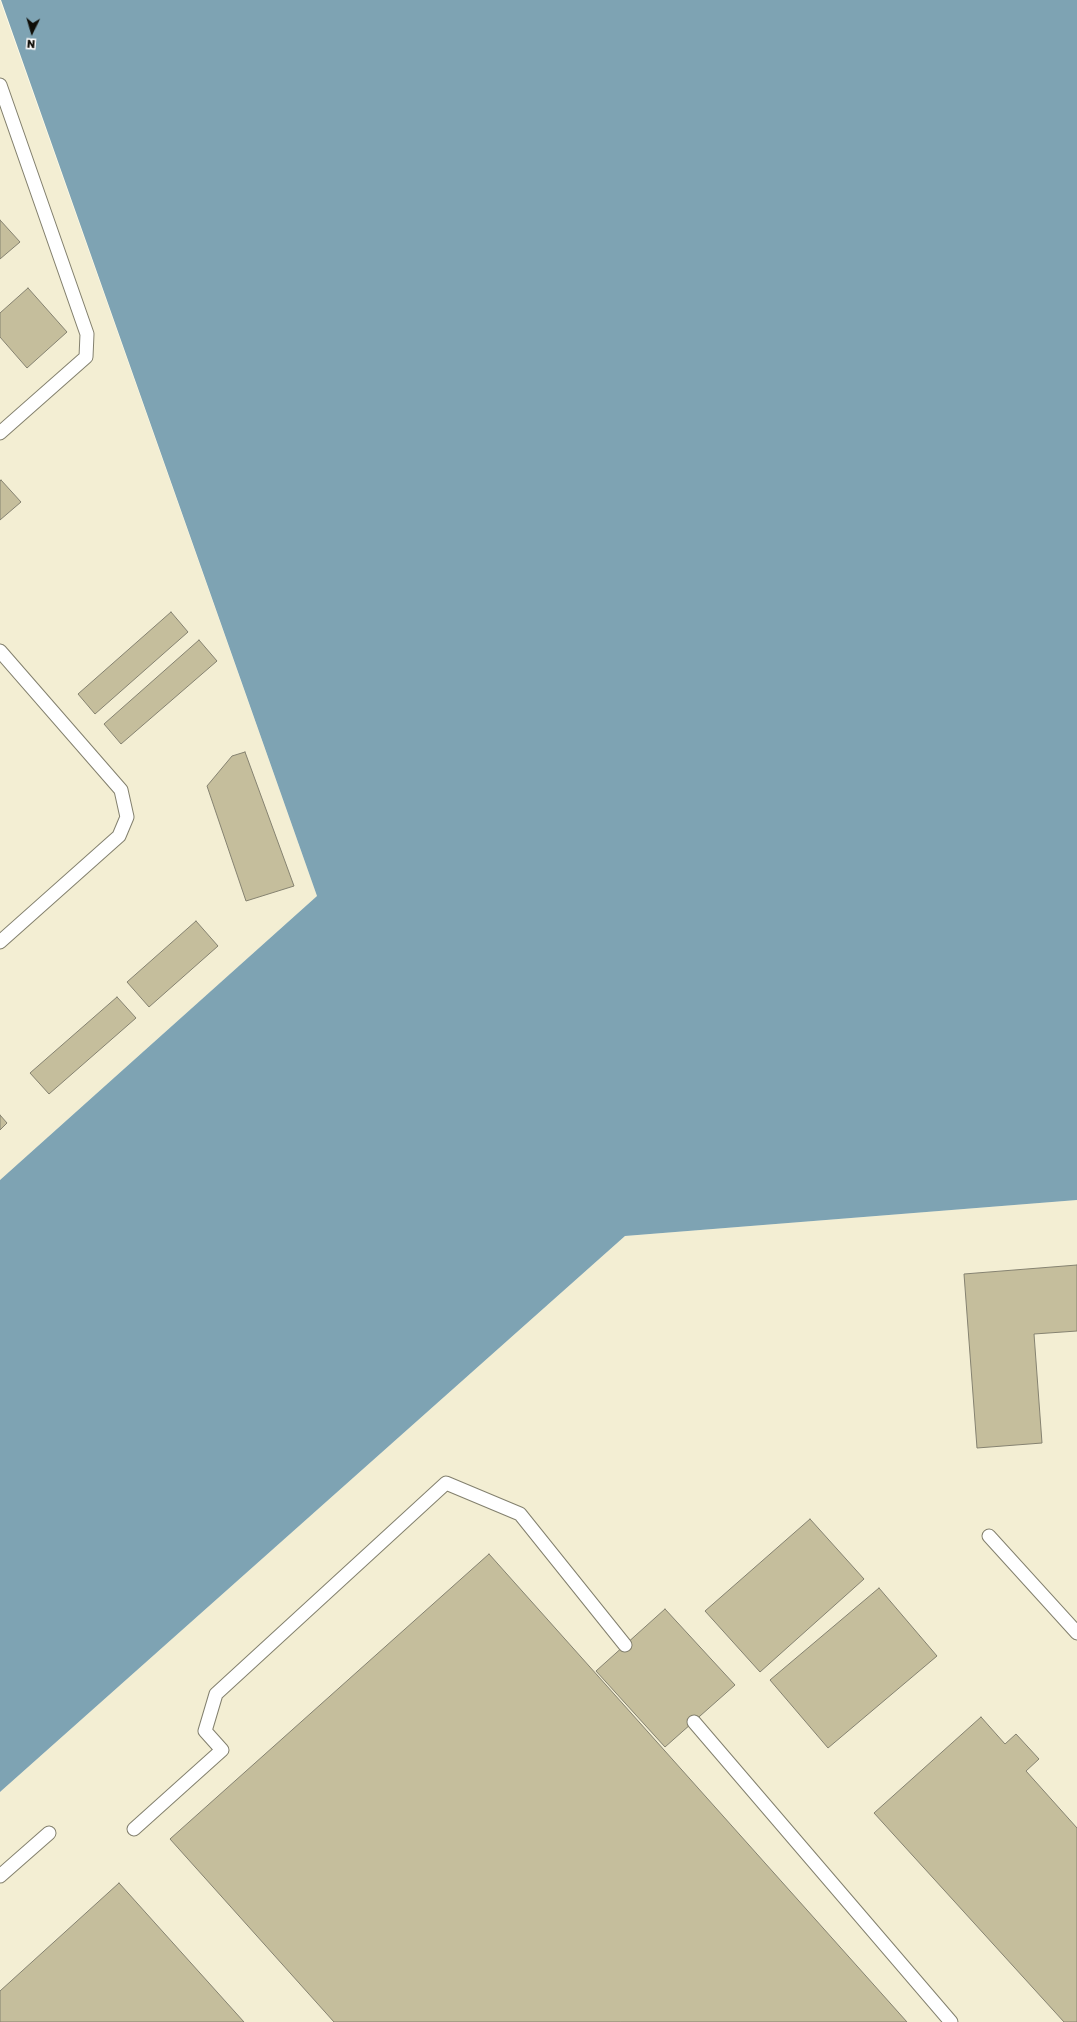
<!DOCTYPE html>
<html>
<head>
<meta charset="utf-8">
<style>
	body { margin:0 }
	#map { position:relative; width:1077px; height:2022px; overflow:hidden; background:#fffbe7; font-family:"Golos Text",sans-serif }
	canvas { display:block }
	.north { position:absolute; left:12px; top:12px; width:40px; height:40px; -webkit-text-stroke:3px #fff; paint-order:stroke; rotate:185deg; font-size:11px; font-weight:700; line-height:16px; text-align:center; color:#0f0e08 }
	.north::after { content:''; display:block; margin:auto; width:14px; height:18px; background:#0f0e08; clip-path:polygon(50% 0,100% 100%,50% 72%,0 100%) }
</style>
</head>
<body>
<div id="map">
<canvas width="1077" height="2022"></canvas>
<div class="north">N</div>
</div>
<script>
const context = document.querySelector('canvas').getContext('2d');
context.lineJoin = 'round';
function fillPath(path, color) {
  context.fillStyle = color;
  context.fill(path, 'evenodd');
}
function poly(rows) {
  const path = new Path2D();
  for (const r of rows) {
    path.moveTo(r[0], r[1]);
    for (let i = 2; i < r.length; i += 2) path.lineTo(r[i], r[i + 1]);
  }
  return path;
}
function strokePath(path, color, width, dash) {
  context.strokeStyle = color;
  context.lineWidth = width;
  context.lineCap = dash ? 'butt' : 'round';
  context.setLineDash(dash || []);
  context.stroke(path);
}
fillPath(poly([
	[0,0,317,896,0,1180],
	[1077,1200,1077,2022,0,2022,0,1792,625,1236]
]), '#f3eed3');
fillPath(poly([
	[1,0,1077,0,1077,1200,625,1236,0,1792,0,1180,317,896]
]), '#7ea3b3');
const building = poly([
	[0,220,20,242,0,259,0,220],
	[28,288,67,332,27,368,0,337,0,313,28,288],
	[1,480,21,502,0,520,0,481,1,480],
	[171,612,188,632,95,714,78,694,171,612],
	[199,640,217,661,121,744,104,724,199,640],
	[245,752,294,886,246,901,207,786,232,756,245,752],
	[196,921,218,946,149,1007,127,982,196,921],
	[117,997,136,1018,49,1094,30,1073,117,997],
	[0,1115,7,1123,0,1130,0,1115],
	[1077,1265,1077,1331,1034,1334,1042,1443,977,1448,964,1274,1077,1265],
	[810,1519,864,1579,760,1672,705,1611,810,1519],
	[489,1554,907,2022,334,2022,170,1839,489,1554],
	[879,1588,937,1656,828,1748,770,1680,879,1588],
	[665,1609,735,1685,665,1747,596,1671,665,1609],
	[981,1717,1005,1744,1016,1734,1039,1759,1026,1771,1077,1828,1077,2022,1064,2022,874,1813,981,1717],
	[119,1883,244,2022,0,2022,0,1991,119,1883]
]);
fillPath(building, '#c5be9c');
strokePath(building, '#868371', 1);
const service = poly([
	[0,85,87,334,86,357,0,433],
	[0,651,121,790,127,817,119,836,0,942],
	[989,1536,1077,1633],
	[694,1722,951,2022],
	[134,1829,222,1750,205,1731,216,1694,446,1483,520,1514,625,1645],
	[0,1876,49,1833]
]);
strokePath(service, '#83806e', 15);
strokePath(service, '#fff', 13);
</script>
</body>
</html>
